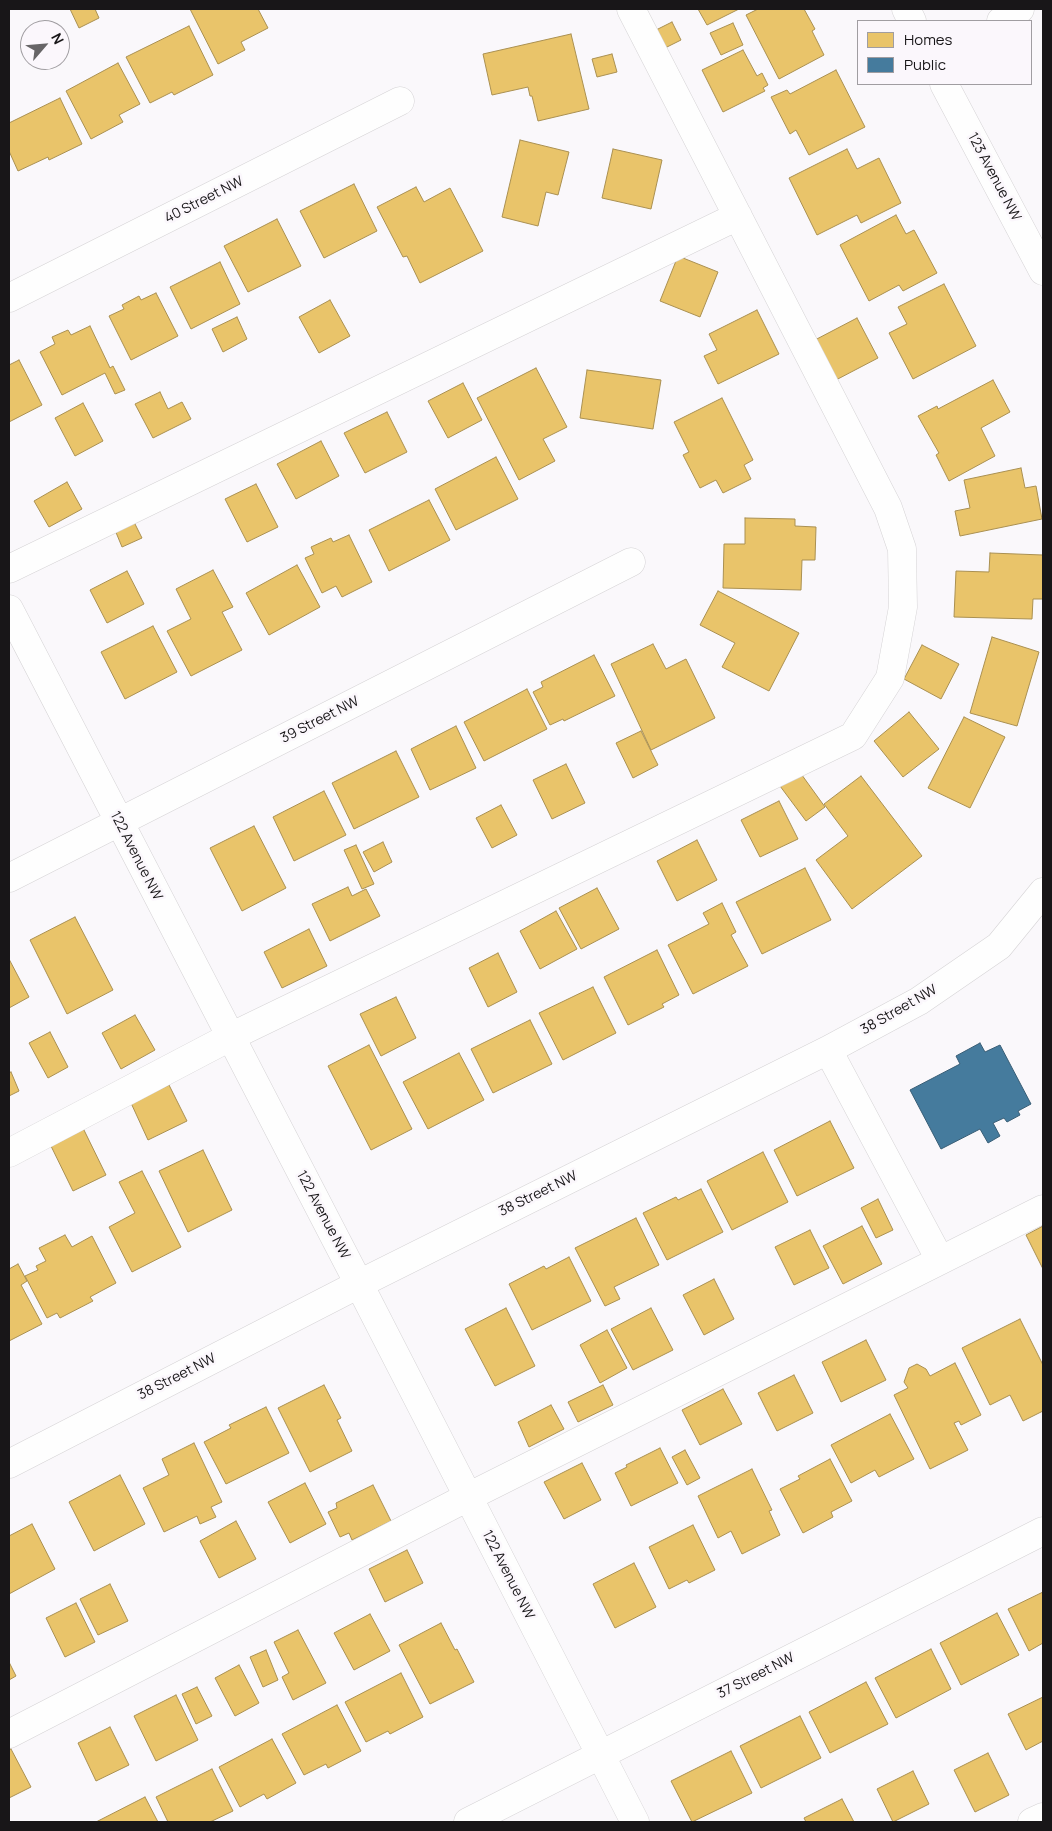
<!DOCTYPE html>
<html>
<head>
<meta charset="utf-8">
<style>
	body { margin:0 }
	#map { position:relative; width:1052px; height:1831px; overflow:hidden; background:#faf8fb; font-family:Manrope,sans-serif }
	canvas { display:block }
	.frame { position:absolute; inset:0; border:10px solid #181618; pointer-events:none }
	.legend { position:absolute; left:857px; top:20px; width:175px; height:65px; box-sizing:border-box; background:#fbf7fc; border:1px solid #a09da1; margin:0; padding:6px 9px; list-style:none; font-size:15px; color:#181618 }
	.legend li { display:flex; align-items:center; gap:10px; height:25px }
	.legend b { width:25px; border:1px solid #a09da1 }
	.north { position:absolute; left:20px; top:20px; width:50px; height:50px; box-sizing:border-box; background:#fbf7fc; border:1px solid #a09da1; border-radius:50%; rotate:63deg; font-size:14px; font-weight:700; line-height:20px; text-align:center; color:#181618 }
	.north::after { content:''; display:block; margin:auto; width:18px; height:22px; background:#676567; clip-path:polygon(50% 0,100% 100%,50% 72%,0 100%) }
</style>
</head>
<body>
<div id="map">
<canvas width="1052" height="1831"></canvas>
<div class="frame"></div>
<ul class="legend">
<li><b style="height:14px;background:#e9c46a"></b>Homes</li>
<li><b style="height:14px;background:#457b9d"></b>Public</li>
</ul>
<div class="north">N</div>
</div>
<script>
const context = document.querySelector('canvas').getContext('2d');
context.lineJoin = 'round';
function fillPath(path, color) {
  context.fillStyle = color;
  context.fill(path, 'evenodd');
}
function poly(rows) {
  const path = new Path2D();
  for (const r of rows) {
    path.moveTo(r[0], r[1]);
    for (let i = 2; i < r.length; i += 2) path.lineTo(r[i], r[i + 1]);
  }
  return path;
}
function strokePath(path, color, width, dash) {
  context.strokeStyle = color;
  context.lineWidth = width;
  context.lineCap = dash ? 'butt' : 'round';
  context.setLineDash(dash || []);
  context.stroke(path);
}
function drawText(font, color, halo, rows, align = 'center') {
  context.font = font + ' Manrope,sans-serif';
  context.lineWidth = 5;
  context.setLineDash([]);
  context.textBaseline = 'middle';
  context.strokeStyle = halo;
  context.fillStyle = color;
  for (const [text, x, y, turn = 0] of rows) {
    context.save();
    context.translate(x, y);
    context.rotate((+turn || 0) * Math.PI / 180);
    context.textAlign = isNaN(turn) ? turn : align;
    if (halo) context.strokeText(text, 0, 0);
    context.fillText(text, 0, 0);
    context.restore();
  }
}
const homes = poly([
	[70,9,95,9,99,18,79,28,70,9],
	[190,9,258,9,268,28,241,42,245,50,218,64,190,9],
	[698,9,739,9,707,25,698,9],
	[758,9,804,9,815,29,812,31,824,55,779,79,746,15,758,9],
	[672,22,681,40,665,48,656,30,672,22],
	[733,23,743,45,721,55,710,33,733,23],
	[189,26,213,75,174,95,172,92,150,103,126,57,189,26],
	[571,34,589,109,538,121,532,96,530,96,528,87,492,95,483,54,571,34],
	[743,50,757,76,762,73,768,85,763,88,765,91,723,112,702,70,743,50],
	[612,54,617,72,597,77,592,59,612,54],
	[118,63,140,104,119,115,123,122,91,139,66,91,118,63],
	[836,70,865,127,809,155,796,130,790,134,771,97,787,90,790,94,836,70],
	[60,98,82,144,49,160,48,157,18,171,9,151,9,123,60,98],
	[520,140,569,152,558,195,546,192,538,226,502,217,520,140],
	[613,149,662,160,651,209,602,198,613,149],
	[847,149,857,169,879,158,901,203,861,223,857,215,817,235,789,178,847,149],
	[354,184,377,231,324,258,300,211,354,184],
	[416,187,424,202,450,188,483,251,420,283,407,256,403,257,377,207,416,187],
	[896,215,906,234,914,230,937,273,903,291,899,285,869,301,840,245,896,215],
	[277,219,301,266,248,292,224,246,277,219],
	[678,256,718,272,700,317,660,301,678,256],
	[220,262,240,304,191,329,170,287,220,262],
	[944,284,976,346,913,379,889,333,907,324,898,307,944,284],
	[156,293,178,336,131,360,109,316,124,309,122,305,139,296,141,300,156,293],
	[330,300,350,336,319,353,299,317,330,300],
	[757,310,779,354,718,384,704,356,717,350,709,334,757,310],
	[237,317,247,339,223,352,212,329,237,317],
	[857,318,878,358,834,381,813,341,857,318],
	[90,326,110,368,113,366,125,390,115,394,105,373,62,395,40,352,55,344,52,337,68,330,71,335,90,326],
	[19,360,42,405,9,422,9,365,19,360],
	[536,368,567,427,543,439,555,461,519,480,477,398,536,368],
	[587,370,661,380,653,429,580,418,587,370],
	[993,380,1010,412,981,428,995,456,949,481,936,455,939,453,918,416,937,406,938,409,993,380],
	[463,383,482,420,448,438,428,401,463,383],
	[160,392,168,409,182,402,191,419,153,438,135,404,160,392],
	[722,398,753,460,744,465,751,479,723,493,716,480,700,488,683,455,689,452,674,422,722,398],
	[83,403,103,441,75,456,55,418,83,403],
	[387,412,407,452,365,473,344,433,387,412],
	[321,441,339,476,296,499,277,464,321,441],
	[496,457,518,499,456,530,435,489,496,457],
	[1021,468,1025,488,1036,486,1042,519,960,536,955,511,970,508,964,480,1021,468],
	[67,482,82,509,49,527,34,501,67,482],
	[256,484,278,527,247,542,225,499,256,484],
	[429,500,450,540,389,571,369,530,429,500],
	[745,518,795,519,795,526,816,527,815,560,802,560,801,590,723,588,724,544,745,544,745,518],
	[134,522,142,538,122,547,115,530,134,522],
	[349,535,372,582,342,597,336,586,322,593,305,558,314,554,311,547,331,538,333,542,349,535],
	[990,553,1043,555,1043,599,1033,599,1032,619,954,617,956,571,989,572,990,553],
	[297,565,320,607,269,635,246,593,297,565],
	[213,570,233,607,222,612,242,650,191,676,167,631,191,619,176,589,213,570],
	[127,571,144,604,107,623,90,590,127,571],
	[718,591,799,633,769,691,722,667,735,643,700,625,718,591],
	[153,626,177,672,125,699,101,652,153,626],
	[992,637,1039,652,1017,726,970,713,992,637],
	[653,644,666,669,686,659,715,718,651,750,611,664,653,644],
	[922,645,959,664,941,699,904,679,922,645],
	[594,655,615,696,564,721,563,719,550,725,533,692,543,687,541,682,594,655],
	[527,689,547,729,484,761,464,722,527,689],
	[909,712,939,749,903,777,874,741,909,712],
	[964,717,1005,737,970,808,928,788,964,717],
	[456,726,476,768,430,790,411,749,456,726],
	[641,731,658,765,633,778,616,743,641,731],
	[396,751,419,797,354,829,332,783,396,751],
	[566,764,585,803,552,819,533,780,566,764],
	[799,771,825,807,806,821,780,786,799,771],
	[861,776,922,856,852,909,816,860,848,836,824,804,861,776],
	[324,791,346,835,294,861,273,817,324,791],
	[779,801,798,839,760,857,741,820,779,801],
	[501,805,517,835,492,848,476,818,501,805],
	[254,826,286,888,242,911,210,848,254,826],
	[697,840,717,880,677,901,657,861,697,840],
	[383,842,392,862,374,872,363,852,383,842],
	[356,845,374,884,362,889,344,850,356,845],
	[805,868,831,920,762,954,736,902,805,868],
	[348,887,352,896,366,889,380,916,330,941,312,904,348,887],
	[597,888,619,929,581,949,559,908,597,888],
	[722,903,736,932,731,935,748,966,693,994,668,945,709,924,703,913,722,903],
	[556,911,577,949,540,969,520,931,556,911],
	[75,917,113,990,67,1014,30,940,75,917],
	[309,929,327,966,282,988,264,952,309,929],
	[657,950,679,995,662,1004,664,1007,628,1025,604,977,657,950],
	[498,953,517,992,488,1007,469,968,498,953],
	[9,959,29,997,9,1008,9,959],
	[593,987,616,1033,563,1060,539,1013,593,987],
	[396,997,416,1038,381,1056,360,1014,396,997],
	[135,1015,155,1050,121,1069,102,1033,135,1015],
	[530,1020,552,1064,493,1093,471,1049,530,1020],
	[50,1032,68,1067,48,1078,29,1043,50,1032],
	[369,1045,412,1129,371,1150,328,1066,369,1045],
	[459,1053,484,1100,428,1129,403,1082,459,1053],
	[11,1072,19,1091,9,1096,9,1073,11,1072],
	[169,1085,187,1121,148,1140,131,1103,169,1085],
	[830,1121,854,1168,797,1196,774,1150,830,1121],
	[83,1128,106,1175,73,1191,50,1144,83,1128],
	[203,1150,232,1210,188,1232,159,1171,203,1150],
	[763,1152,788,1202,732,1230,707,1181,763,1152],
	[142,1171,181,1247,132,1272,109,1227,135,1213,119,1182,142,1171],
	[701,1189,723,1232,667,1260,643,1213,676,1197,678,1200,701,1189],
	[878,1199,893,1230,876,1238,861,1208,878,1199],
	[636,1218,659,1265,614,1287,620,1299,605,1306,575,1248,636,1218],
	[862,1226,882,1264,843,1284,823,1246,862,1226],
	[1043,1226,1043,1269,1026,1235,1043,1226],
	[810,1230,829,1268,794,1285,775,1247,810,1230],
	[65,1235,72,1247,92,1236,116,1283,90,1297,93,1301,60,1318,57,1313,47,1318,25,1276,38,1270,36,1266,46,1261,39,1248,65,1235],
	[569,1257,591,1301,532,1330,509,1284,544,1266,546,1269,569,1257],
	[18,1264,27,1281,21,1285,42,1324,9,1341,9,1269,18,1264],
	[714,1279,734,1319,704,1335,683,1295,714,1279],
	[506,1308,535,1366,495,1386,465,1329,506,1308],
	[651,1308,673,1350,633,1370,611,1329,651,1308],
	[1020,1319,1043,1365,1043,1411,1023,1421,1010,1395,990,1405,962,1348,1020,1319],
	[607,1330,627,1368,600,1383,580,1345,607,1330],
	[866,1340,886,1380,841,1402,822,1362,866,1340],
	[955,1363,981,1415,961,1425,959,1421,954,1423,968,1450,930,1469,894,1395,908,1388,904,1382,909,1368,917,1364,926,1369,930,1376,955,1363],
	[794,1375,813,1413,777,1431,758,1393,794,1375],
	[324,1385,341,1418,337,1420,352,1451,310,1472,278,1408,324,1385],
	[603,1385,613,1405,578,1422,568,1402,603,1385],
	[723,1389,742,1424,700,1445,682,1410,723,1389],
	[551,1405,564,1429,529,1447,518,1422,551,1405],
	[266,1407,289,1453,226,1484,204,1442,231,1428,229,1425,266,1407],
	[890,1414,914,1459,879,1477,875,1470,851,1483,831,1445,890,1414],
	[194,1443,222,1502,211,1507,216,1517,200,1524,197,1516,164,1532,143,1488,169,1475,162,1459,194,1443],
	[660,1448,678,1483,631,1506,615,1473,627,1467,626,1465,660,1448],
	[685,1450,700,1478,687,1485,672,1457,685,1450],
	[830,1459,852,1501,831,1512,833,1517,803,1533,780,1489,800,1479,798,1476,830,1459],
	[582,1463,601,1500,564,1519,544,1482,582,1463],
	[752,1469,772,1510,769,1511,780,1535,742,1554,731,1531,718,1538,698,1496,752,1469],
	[120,1475,145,1524,94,1551,69,1502,120,1475],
	[305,1483,326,1524,290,1543,268,1502,305,1483],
	[373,1485,391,1521,352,1540,349,1533,340,1537,328,1512,337,1508,336,1503,373,1485],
	[236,1521,256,1559,219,1578,200,1541,236,1521],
	[32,1524,55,1569,9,1594,9,1536,32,1524],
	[693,1525,715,1570,689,1583,687,1580,669,1589,649,1547,693,1525],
	[407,1550,423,1583,385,1602,369,1569,407,1550],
	[634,1563,656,1607,615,1628,593,1584,634,1563],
	[110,1584,128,1621,98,1635,80,1599,110,1584],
	[1043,1592,1043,1643,1029,1651,1008,1609,1043,1592],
	[76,1603,95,1642,65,1657,46,1618,76,1603],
	[997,1613,1019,1655,961,1685,940,1643,997,1613],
	[370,1614,390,1651,354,1670,334,1633,370,1614],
	[441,1623,455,1650,457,1649,474,1682,430,1704,399,1645,441,1623],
	[298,1630,326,1683,293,1700,282,1677,289,1673,274,1642,298,1630],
	[931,1649,951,1689,896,1718,875,1678,931,1649],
	[266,1650,278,1680,263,1687,250,1657,266,1650],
	[9,1662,16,1676,9,1680,9,1662],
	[239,1665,259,1703,235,1716,215,1678,239,1665],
	[401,1673,423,1717,390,1734,388,1731,366,1742,345,1702,401,1673],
	[866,1682,888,1724,830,1753,809,1712,866,1682],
	[197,1687,212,1716,196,1724,182,1694,197,1687],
	[176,1695,198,1740,156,1761,134,1716,176,1695],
	[1043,1697,1043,1741,1026,1750,1008,1714,1043,1697],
	[337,1705,361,1751,328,1768,326,1764,304,1775,282,1734,337,1705],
	[800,1716,821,1758,761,1788,740,1746,800,1716],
	[110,1727,129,1765,96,1781,78,1743,110,1727],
	[272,1739,296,1783,267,1799,264,1794,240,1807,219,1767,272,1739],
	[11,1749,31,1787,9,1798,9,1750,11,1749],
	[731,1751,752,1793,692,1822,671,1781,731,1751],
	[988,1753,1009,1795,975,1812,954,1770,988,1753],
	[212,1769,233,1811,210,1822,168,1822,156,1797,212,1769],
	[913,1771,929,1804,893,1822,877,1789,913,1771],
	[145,1797,158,1822,96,1822,145,1797],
	[842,1799,854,1822,806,1822,804,1818,842,1799]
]);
fillPath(homes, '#e9c46a');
strokePath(homes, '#aa9051', 1);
const public = poly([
	[980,1043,985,1052,1000,1045,1031,1104,1018,1111,1020,1115,1007,1122,1004,1118,993,1123,1000,1136,988,1143,980,1129,941,1149,910,1090,960,1064,956,1056,980,1043]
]);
fillPath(public, '#457b9d');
strokePath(public, '#385d75', 1);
const minor = poly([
	[906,9,912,21],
	[1001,21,1020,9],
	[944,84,1043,271],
	[9,298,400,101],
	[9,569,738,216],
	[9,609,359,1284,635,1822],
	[9,878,631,562],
	[828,1050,940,1260],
	[9,1153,230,1037,853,736,890,678,903,607,902,549,888,508,631,9],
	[9,1464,359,1284,828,1050,919,1001,999,946,1043,892],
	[9,1734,468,1497,1043,1209],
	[468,1822,1043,1531],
	[1032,1822,1043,1817]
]);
strokePath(minor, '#d5d3d5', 29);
strokePath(minor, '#fefefe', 28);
drawText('14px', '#181618', '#fbf7fc', [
	["123 Avenue NW",994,177,62],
	["40 Street NW",204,200,-27],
	["39 Street NW",320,720,-27],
	["122 Avenue NW",136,856,63],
	["38 Street NW",899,1010,-30],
	["38 Street NW",538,1194,-26],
	["122 Avenue NW",323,1215,62],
	["38 Street NW",177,1377,-27],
	["122 Avenue NW",508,1575,63],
	["37 Street NW",756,1676,-27]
]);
</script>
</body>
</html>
